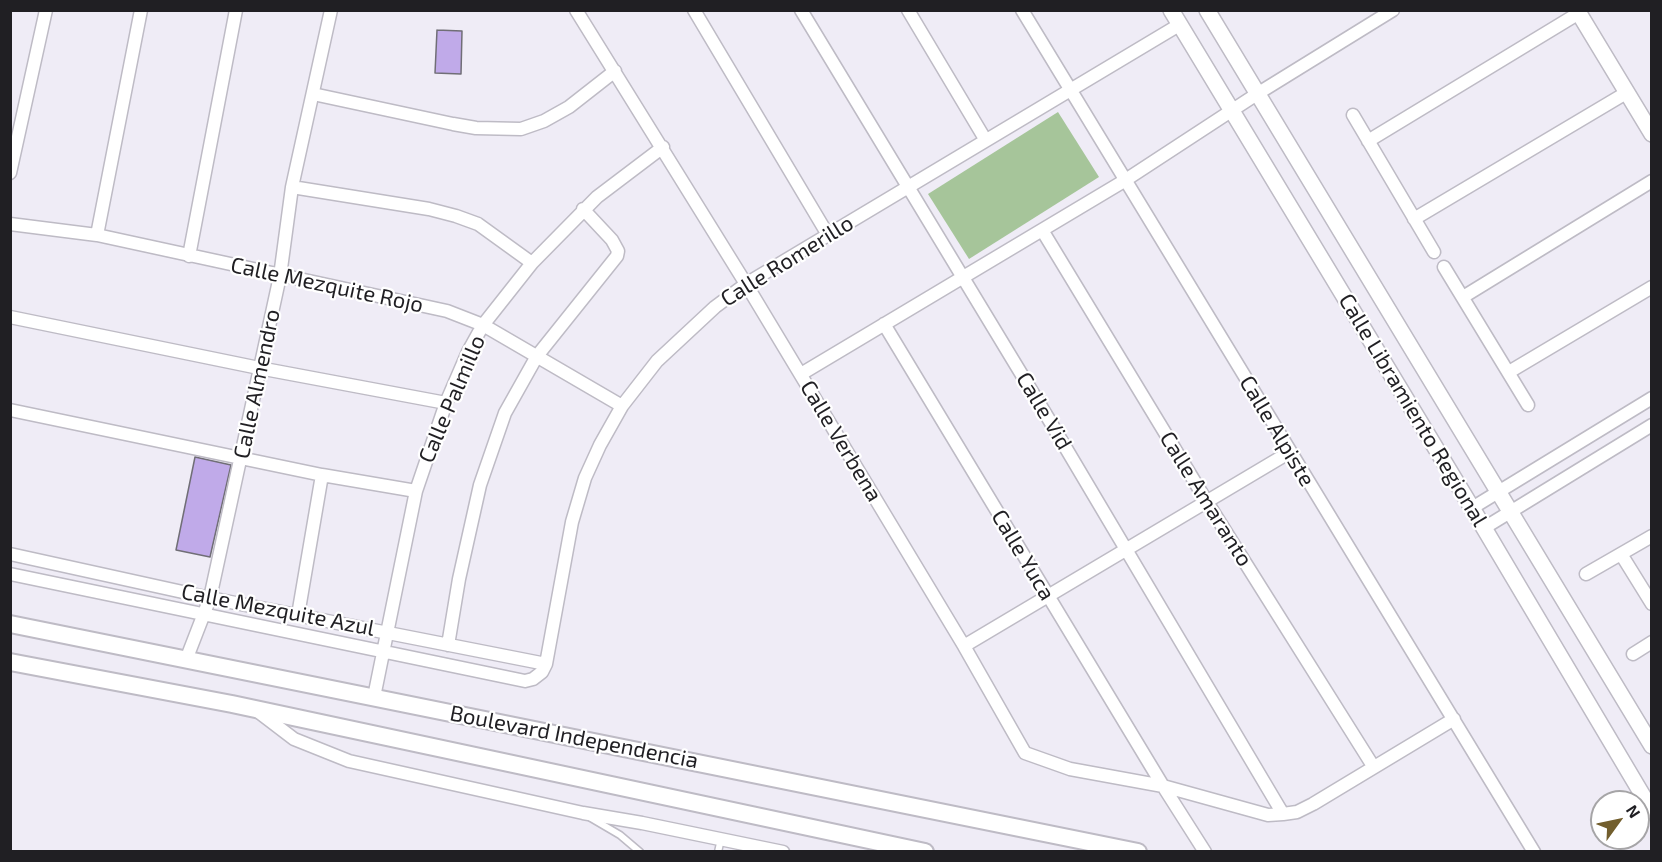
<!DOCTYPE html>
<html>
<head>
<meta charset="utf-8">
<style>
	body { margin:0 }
	#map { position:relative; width:1662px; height:862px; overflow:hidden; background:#efecf6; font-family:"Exo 2",sans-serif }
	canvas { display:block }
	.frame { position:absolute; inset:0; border:12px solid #201f23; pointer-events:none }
	.north { position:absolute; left:1590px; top:790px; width:60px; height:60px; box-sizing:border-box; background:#fff; border:2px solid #a6a5a7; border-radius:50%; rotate:57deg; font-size:16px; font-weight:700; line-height:24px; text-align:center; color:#201f23 }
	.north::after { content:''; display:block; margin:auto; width:21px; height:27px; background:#725e2d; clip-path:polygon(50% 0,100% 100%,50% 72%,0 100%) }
</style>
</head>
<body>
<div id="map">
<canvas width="1662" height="862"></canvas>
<div class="frame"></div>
<div class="north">N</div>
</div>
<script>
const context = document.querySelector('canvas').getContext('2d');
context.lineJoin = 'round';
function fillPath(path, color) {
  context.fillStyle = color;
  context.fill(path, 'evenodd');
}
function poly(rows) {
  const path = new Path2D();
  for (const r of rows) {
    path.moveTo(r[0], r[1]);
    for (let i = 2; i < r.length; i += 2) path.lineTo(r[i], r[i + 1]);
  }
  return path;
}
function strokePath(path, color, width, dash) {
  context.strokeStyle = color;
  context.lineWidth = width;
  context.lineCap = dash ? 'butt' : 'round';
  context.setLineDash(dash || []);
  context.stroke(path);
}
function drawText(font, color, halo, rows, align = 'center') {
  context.font = font + ' "Exo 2",sans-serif';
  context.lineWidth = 4.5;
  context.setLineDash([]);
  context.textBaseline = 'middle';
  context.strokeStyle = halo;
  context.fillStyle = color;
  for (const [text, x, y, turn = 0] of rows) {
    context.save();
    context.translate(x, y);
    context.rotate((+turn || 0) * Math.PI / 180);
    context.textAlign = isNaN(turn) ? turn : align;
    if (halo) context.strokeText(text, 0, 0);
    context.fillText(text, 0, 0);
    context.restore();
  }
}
fillPath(poly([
	[1058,112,1099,177,969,259,928,194]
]), '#a6c59a');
const building = poly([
	[437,30,462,31,461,74,435,73,437,30],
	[195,457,231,465,210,557,176,550,195,457]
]);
fillPath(building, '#c0aae9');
strokePath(building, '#706e76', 1.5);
const service = poly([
	[591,818,620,835,640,852],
	[718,852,721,839]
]);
const minor = poly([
	[576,10,746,284,964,646,1025,753,1070,769,1163,786,1268,815,1283,814,1297,812,1313,804,1454,719],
	[694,10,828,235],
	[801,10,1048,418,1283,814],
	[908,10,985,139],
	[1022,10,1534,852],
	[313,94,453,124,476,128,521,129,544,121,569,107,615,71],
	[1353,115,1434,252],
	[1368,141,1579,13],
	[10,173,46,10],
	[292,187,429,209,456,216,478,224,532,263],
	[1414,219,1626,93],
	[10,224,97,235,447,311,483,325,622,406],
	[1042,230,1207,502,1373,766],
	[97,235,141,10],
	[189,256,236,10],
	[1444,267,1528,405],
	[1463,297,1652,181],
	[10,317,259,368,446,403],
	[884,324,1163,786,1205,852],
	[1509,372,1652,287],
	[801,374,1124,181,1257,94,1393,10],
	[10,410,322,475,416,491],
	[1472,508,1652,398],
	[1484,528,1652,425],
	[10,554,210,598,546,664],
	[1621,554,1652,604],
	[10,574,525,681,533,679,542,672,546,664,572,522,585,478,600,445,622,406,657,361,715,307,746,284,1179,25],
	[1586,574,1652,536],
	[298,615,322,475],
	[448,645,459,579,480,485,505,413,537,356,617,256,618,251,612,240,583,209],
	[964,646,1290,452],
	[1633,654,1652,642],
	[186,660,210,598,280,276,292,187,331,10],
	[374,697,416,491,446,403,468,352,483,325,532,263,597,197,663,147],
	[256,710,294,739,349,761,583,813,642,823,783,852]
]);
const tertiary = poly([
	[1171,10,1484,528,1652,811],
	[1207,10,1652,746],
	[1577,10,1652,134]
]);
const secondary = poly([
	[10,624,1138,852],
	[10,662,232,704,925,852]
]);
strokePath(service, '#bebbc5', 9);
strokePath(minor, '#bebbc5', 15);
strokePath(tertiary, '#bebbc5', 18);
strokePath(secondary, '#bebbc5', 20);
strokePath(service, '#fff', 6);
strokePath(minor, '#fff', 12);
strokePath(tertiary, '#fff', 15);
strokePath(secondary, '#fff', 16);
drawText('22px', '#201f23', '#fff', [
	["Calle Romerillo",787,261,-32],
	["Calle Mezquite Rojo",327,285,12],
	["Calle Almendro",257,384,-78],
	["Calle Palmillo",452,399,-67],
	["Calle Libramiento Regional",1413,410,59],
	["Calle Vid",1044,411,59],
	["Calle Alpiste",1277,431,59],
	["Calle Verbena",841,441,59],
	["Calle Amaranto",1206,499,58],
	["Calle Yuca",1023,555,59],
	["Calle Mezquite Azul",278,610,11],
	["Boulevard Independencia",574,737,11]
]);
</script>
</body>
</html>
